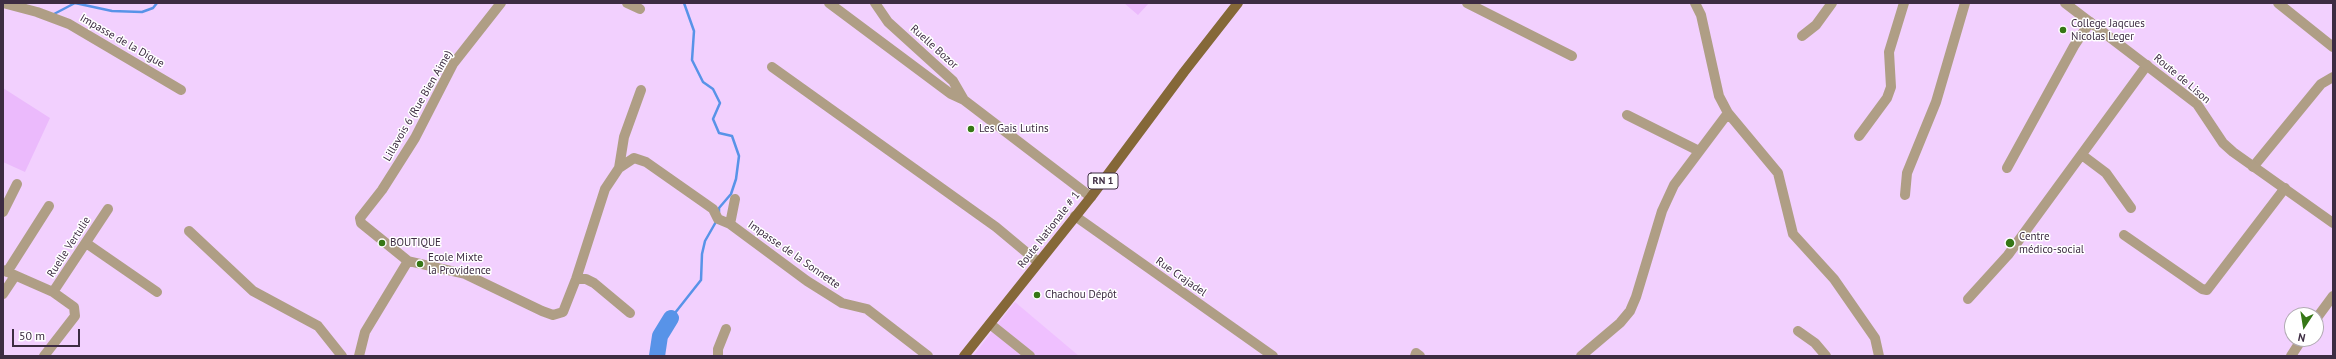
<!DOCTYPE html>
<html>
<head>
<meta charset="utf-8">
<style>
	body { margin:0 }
	#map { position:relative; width:2336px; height:359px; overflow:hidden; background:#f2d0fe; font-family:"PT Sans",sans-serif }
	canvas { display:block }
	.frame { position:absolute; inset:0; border:4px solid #3d2c42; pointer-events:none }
	.north { position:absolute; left:2284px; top:307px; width:40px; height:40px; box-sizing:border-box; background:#fff; border:1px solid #b1abb3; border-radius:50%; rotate:192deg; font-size:11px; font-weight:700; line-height:16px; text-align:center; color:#3d2c42 }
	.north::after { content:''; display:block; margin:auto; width:14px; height:18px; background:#367716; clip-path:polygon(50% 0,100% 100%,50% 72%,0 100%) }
	.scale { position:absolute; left:12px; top:329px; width:68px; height:18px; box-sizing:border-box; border:2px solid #3d2c42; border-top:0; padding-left:5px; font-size:12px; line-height:14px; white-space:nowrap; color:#3d2c42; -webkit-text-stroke:3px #fff; paint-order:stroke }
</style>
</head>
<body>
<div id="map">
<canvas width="2336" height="359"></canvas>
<div class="frame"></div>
<div class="north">N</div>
<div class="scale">50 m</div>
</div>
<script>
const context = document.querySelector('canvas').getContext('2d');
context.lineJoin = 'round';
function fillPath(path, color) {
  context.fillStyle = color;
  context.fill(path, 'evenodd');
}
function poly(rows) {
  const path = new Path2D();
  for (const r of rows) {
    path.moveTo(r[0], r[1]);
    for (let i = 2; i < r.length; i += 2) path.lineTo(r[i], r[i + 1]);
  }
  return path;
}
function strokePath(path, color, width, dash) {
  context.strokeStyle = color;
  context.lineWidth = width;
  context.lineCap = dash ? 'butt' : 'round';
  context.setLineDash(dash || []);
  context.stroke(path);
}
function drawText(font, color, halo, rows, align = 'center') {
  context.font = font + ' "PT Sans",sans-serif';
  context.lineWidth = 3;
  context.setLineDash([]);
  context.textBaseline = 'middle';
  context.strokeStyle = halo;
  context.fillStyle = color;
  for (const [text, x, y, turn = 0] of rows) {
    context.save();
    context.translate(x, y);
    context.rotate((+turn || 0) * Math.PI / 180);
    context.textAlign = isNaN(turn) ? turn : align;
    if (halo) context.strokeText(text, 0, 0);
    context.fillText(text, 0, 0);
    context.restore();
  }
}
fillPath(poly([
	[1015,302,1079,356,973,356]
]), '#efc0ff');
fillPath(poly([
	[1124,3,1149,3,1138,15],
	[3,88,50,118,25,172,3,162]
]), '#ebbafc');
strokePath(poly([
	[684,3,694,31,692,60,703,82,713,89,720,103,713,119,719,133,732,136,739,156,736,179,731,194,719,208,719,212],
	[54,14,75,3,112,11,142,12,153,8,157,3],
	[671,318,701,280,702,254,705,241,717,220]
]), '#5893e8', 2.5);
strokePath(poly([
	[657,356,660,336,671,318]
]), '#5893e8', 16);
strokePath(poly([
	[3,3,37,12,69,24,181,90],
	[627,3,640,9],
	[829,3,951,94,964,100],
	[875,3,888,22,953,81,964,100,1091,197],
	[1467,3,1572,56],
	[1695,3,1701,15,1719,96,1728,113,1778,173,1793,234,1834,279,1875,338,1879,356],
	[2278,3,2333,47],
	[1802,36,1816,25,1832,3],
	[772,67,996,227,1038,262],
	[1627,115,1699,151],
	[1859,136,1887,98,1891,87,1889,52,1904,3],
	[2082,155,2106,173,2131,208],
	[2253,167,2321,84,2333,77],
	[619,168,624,137,641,90],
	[2007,168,2074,46,2090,22],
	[1905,195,1907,173,1936,102,1965,3],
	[735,199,730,224,807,281,842,303,867,309,928,356],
	[3,212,17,184],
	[1075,216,1273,356],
	[189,231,253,291,318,326,342,356],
	[2124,235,2202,289,2207,290,2285,188],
	[86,243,157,292],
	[408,261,465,274,542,311,553,315,563,312,576,279,605,189,619,168,634,158,646,162,713,209,718,219,730,224],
	[3,270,53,292,108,209],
	[7,272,49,206],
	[576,279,586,279,594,283,630,313],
	[3,294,15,276],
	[1968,299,2008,255,2147,65],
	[2316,319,2333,296],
	[990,324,1030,356],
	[1798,331,1815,343,1826,356],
	[44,356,75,316,74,307,53,292],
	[359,356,365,332,408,261,361,223,360,218,382,190,415,138,453,64,501,3],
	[718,356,718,349,726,329],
	[1415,356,1416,353,1420,356],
	[1581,356,1620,323,1630,311,1636,297,1662,211,1674,185,1728,113],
	[2291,356,2302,339]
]), '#af9e85', 10);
strokePath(poly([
	[2065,3,2197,104,2223,143,2233,152,2333,223]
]), '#af9e85', 10);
strokePath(poly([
	[964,356,1091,197,1184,72,1238,3]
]), '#856838', 10);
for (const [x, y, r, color] of [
	[2063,30,4,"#367716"],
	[971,129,4,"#367716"],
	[382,243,4,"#367716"],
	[2010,243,5,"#367716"],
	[420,264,4,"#367716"],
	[1037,295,4,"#367716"]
]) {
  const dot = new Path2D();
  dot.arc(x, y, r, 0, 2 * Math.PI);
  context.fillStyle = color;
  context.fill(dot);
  strokePath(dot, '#fff', 1.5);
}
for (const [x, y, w] of [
	[1103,181,30]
]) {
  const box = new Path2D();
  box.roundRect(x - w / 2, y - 8, w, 16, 3);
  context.fillStyle = '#fff';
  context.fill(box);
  strokePath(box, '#3d2c42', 1);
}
drawText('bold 10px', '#3d2c42', null, [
	["RN 1",1103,181]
]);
drawText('11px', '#3d2c42', '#fff', [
	["College Jaqcues",2071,24],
	["Nicolas Leger",2071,37],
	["Les Gais Lutins",979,129],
	["Centre",2019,237],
	["médico-social",2019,250],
	["BOUTIQUE",390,243],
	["Ecole Mixte",428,258],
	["la Providence",428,271],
	["Chachou Dépôt",1045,295]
], 'left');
drawText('11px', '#3d2c42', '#fff', [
	["Impasse de la Digue",122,41,30],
	["Ruelle Bozor",934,47,42],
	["Route de Lison",2182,79,40],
	["Lillavois 6 (Rue Bien Aime)",418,106,-60],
	["Route Nationale # 1",1049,230,-52],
	["Ruelle Vertulie",69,247,-57],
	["Impasse de la Sonnette",794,255,35],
	["Rue Crajadel",1181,277,35]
]);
</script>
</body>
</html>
